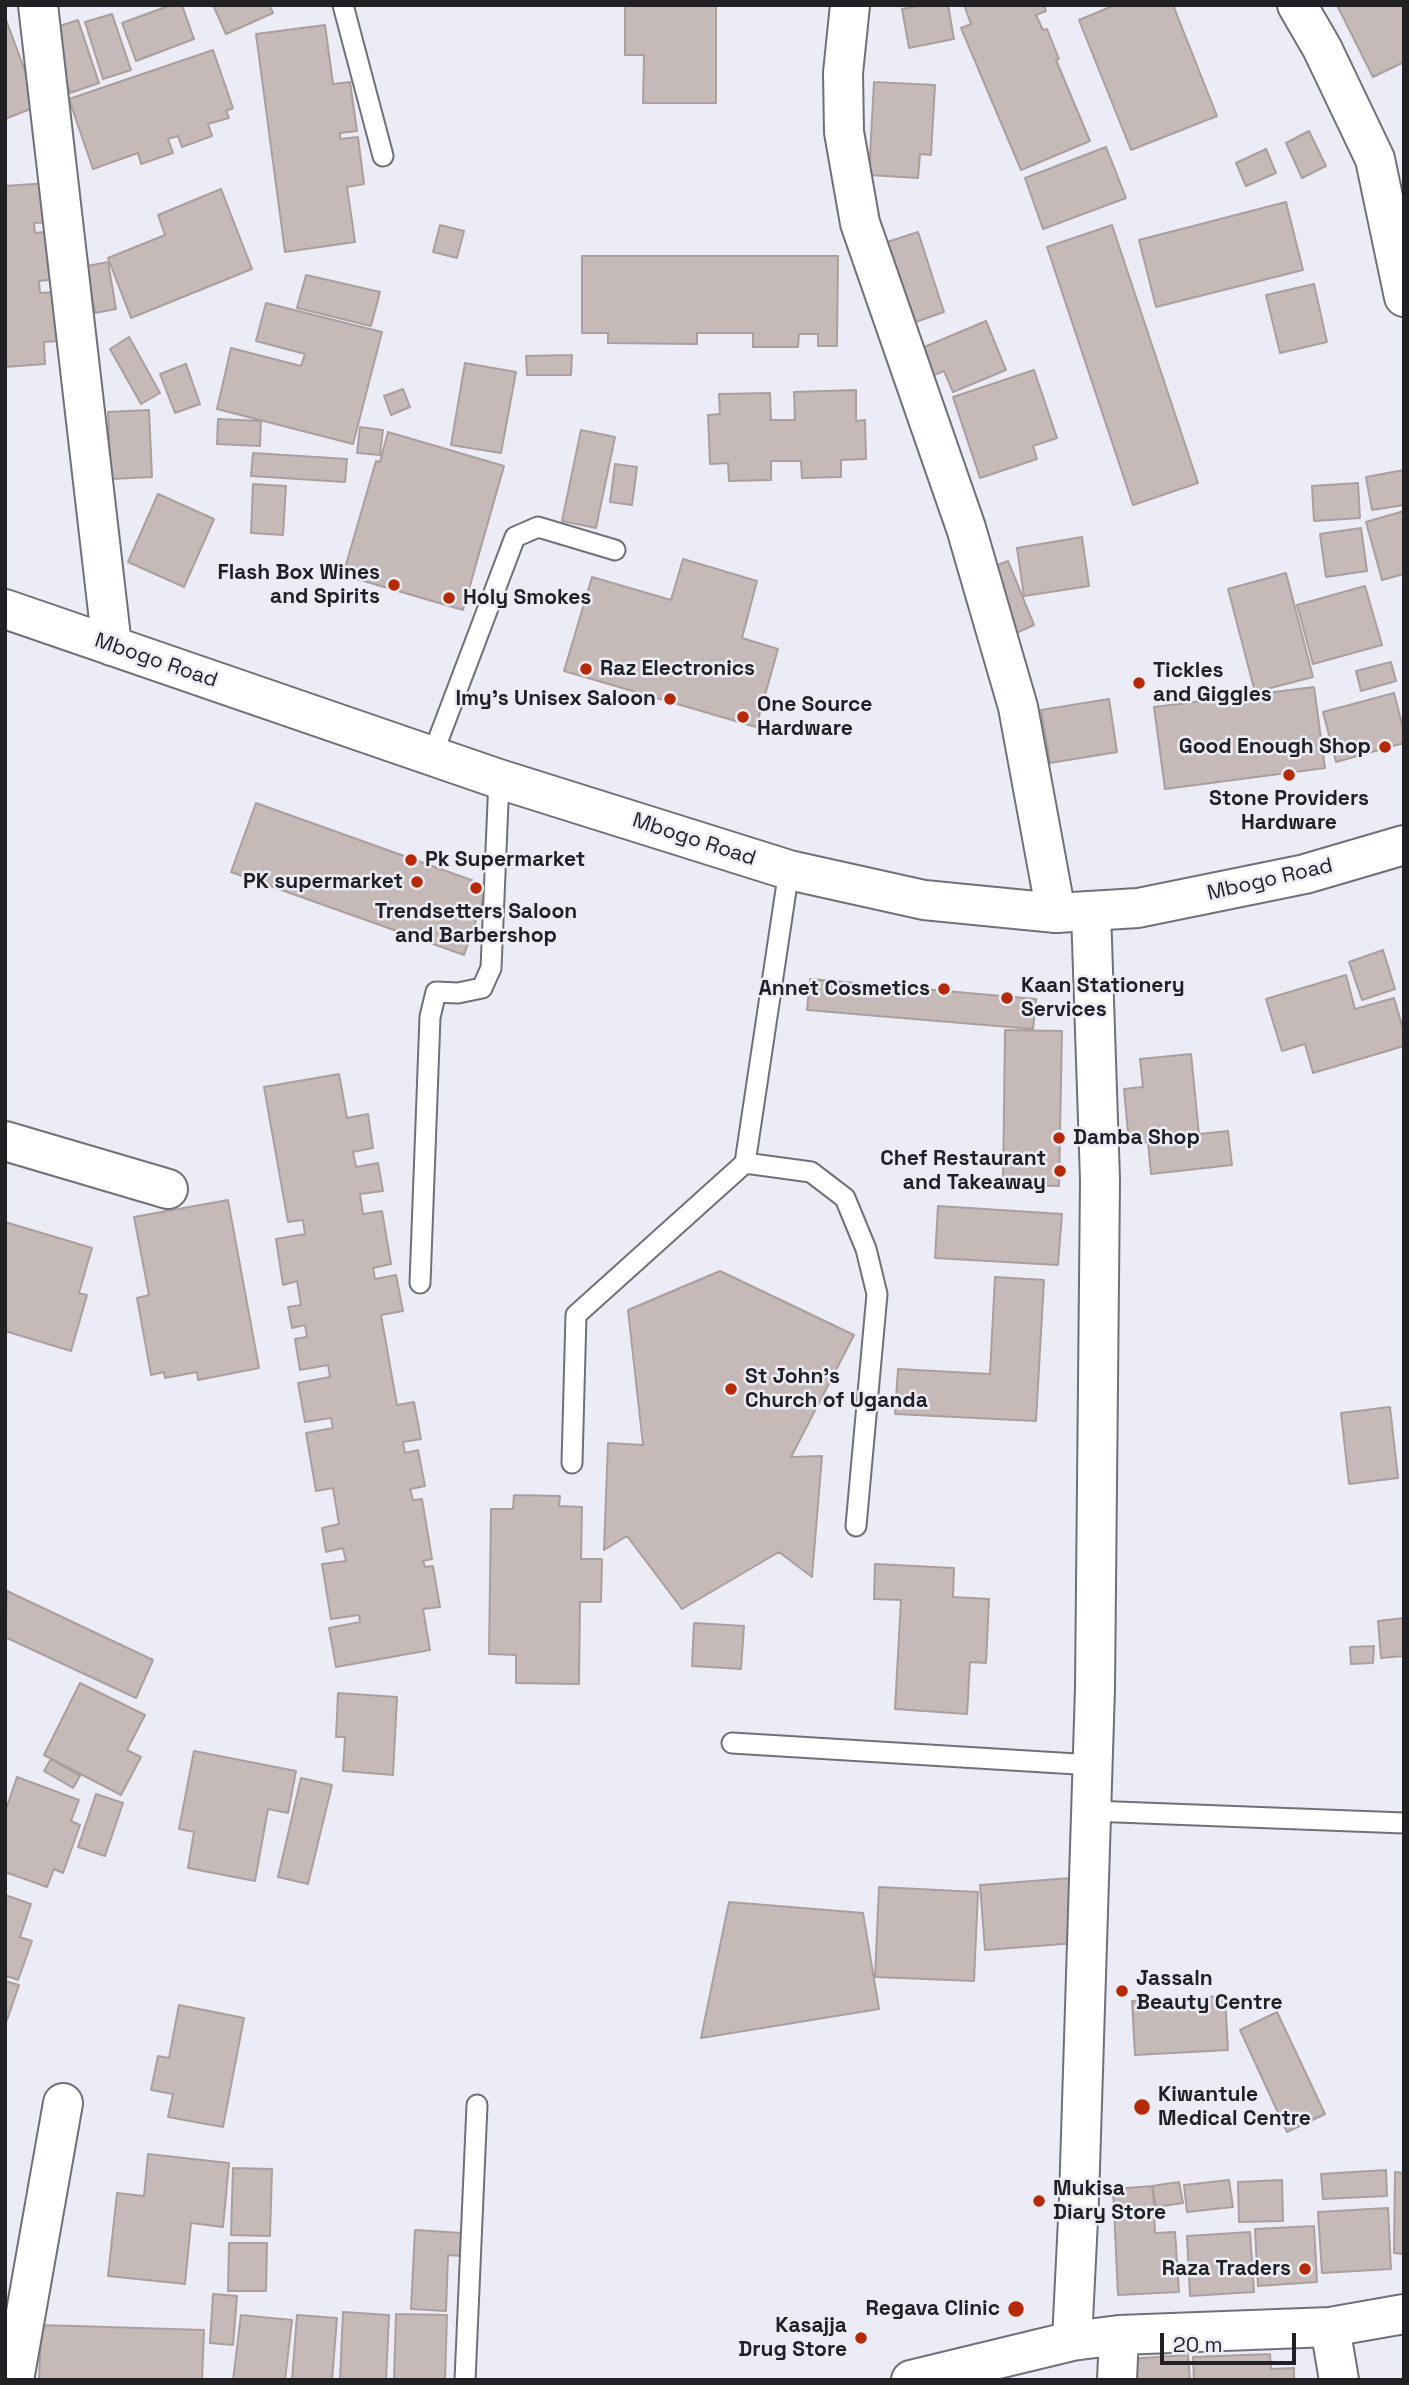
<!DOCTYPE html>
<html>
<head>
<meta charset="utf-8">
<style>
	body { margin:0 }
	#map { position:relative; width:1409px; height:2385px; overflow:hidden; background:#ececf6; font-family:"Space Grotesk",sans-serif }
	canvas { display:block }
	.frame { position:absolute; inset:0; border:7px solid #212125; pointer-events:none }
	.scale { position:absolute; left:1160px; top:2333px; width:136px; height:32px; box-sizing:border-box; border:4px solid #212125; border-top:0; padding-left:9px; font-size:21px; line-height:24px; white-space:nowrap; color:#212125; -webkit-text-stroke:5px #ececf6; paint-order:stroke }
</style>
</head>
<body>
<div id="map">
<canvas width="1409" height="2385"></canvas>
<div class="frame"></div>
<div class="scale">20 m</div>
</div>
<script>
const context = document.querySelector('canvas').getContext('2d');
context.lineJoin = 'round';
function fillPath(path, color) {
  context.fillStyle = color;
  context.fill(path, 'evenodd');
}
function poly(rows) {
  const path = new Path2D();
  for (const r of rows) {
    path.moveTo(r[0], r[1]);
    for (let i = 2; i < r.length; i += 2) path.lineTo(r[i], r[i + 1]);
  }
  return path;
}
function strokePath(path, color, width, dash) {
  context.strokeStyle = color;
  context.lineWidth = width;
  context.lineCap = dash ? 'butt' : 'round';
  context.setLineDash(dash || []);
  context.stroke(path);
}
function drawText(font, color, halo, rows, align = 'center') {
  context.font = font + ' "Space Grotesk",sans-serif';
  context.lineWidth = 5;
  context.setLineDash([]);
  context.textBaseline = 'middle';
  context.strokeStyle = halo;
  context.fillStyle = color;
  for (const [text, x, y, turn = 0] of rows) {
    context.save();
    context.translate(x, y);
    context.rotate((+turn || 0) * Math.PI / 180);
    context.textAlign = isNaN(turn) ? turn : align;
    if (halo) context.strokeText(text, 0, 0);
    context.fillText(text, 0, 0);
    context.restore();
  }
}
const building = poly([
	[171,5,182,5,194,39,136,61,122,23,171,5],
	[213,5,269,5,273,13,226,34,213,5],
	[625,5,716,5,716,103,643,103,644,55,625,55,625,5],
	[923,5,948,5,954,39,909,48,902,9,923,5],
	[964,5,1044,5,1046,11,1036,15,1043,30,1047,29,1059,59,1056,60,1090,141,1021,170,961,28,971,24,964,5],
	[1115,5,1173,5,1217,116,1131,150,1079,20,1115,5],
	[1342,5,1404,5,1404,62,1373,77,1338,7,1342,5],
	[112,14,131,70,103,79,85,22,112,14],
	[5,17,38,106,5,119,5,17],
	[78,20,99,83,70,93,50,29,78,20],
	[325,25,333,84,350,82,357,131,340,133,340,139,358,137,364,184,347,187,355,242,285,252,256,34,325,25],
	[213,50,233,108,226,111,229,118,208,124,212,136,182,147,178,136,168,139,173,153,141,164,138,153,93,169,69,99,213,50],
	[874,82,935,85,931,155,920,154,918,178,869,175,874,82],
	[1309,131,1326,166,1302,178,1286,143,1309,131],
	[1106,147,1126,198,1043,229,1025,178,1106,147],
	[1266,149,1276,173,1246,186,1236,163,1266,149],
	[48,183,50,222,34,223,35,233,53,231,57,279,39,281,40,293,56,292,59,341,44,342,45,364,5,367,5,186,48,183],
	[221,189,252,269,131,318,108,258,165,235,158,215,221,189],
	[1286,202,1303,270,1156,307,1139,240,1286,202],
	[440,225,464,231,457,258,433,252,440,225],
	[1112,225,1198,483,1133,505,1047,247,1112,225],
	[918,232,944,312,907,325,881,244,918,232],
	[582,256,838,256,837,346,818,346,818,334,799,334,798,347,753,347,753,333,697,333,697,344,608,343,608,333,582,333,582,256],
	[108,262,116,309,95,313,87,266,108,262],
	[306,275,380,292,371,326,297,308,306,275],
	[1314,284,1327,342,1280,353,1266,295,1314,284],
	[266,303,382,332,353,444,217,409,231,348,301,366,305,354,256,341,266,303],
	[986,321,1006,370,953,392,944,371,929,377,917,350,986,321],
	[129,337,160,393,141,404,110,349,129,337],
	[572,355,571,375,527,375,526,356,572,355],
	[465,363,516,372,501,453,451,445,465,363],
	[186,364,200,404,175,413,160,374,186,364],
	[1034,370,1057,438,1033,446,1037,459,980,478,953,397,1034,370],
	[403,389,410,407,391,415,384,396,403,389],
	[856,390,856,421,865,420,866,459,841,460,841,477,802,478,801,461,771,461,771,480,729,481,728,463,710,464,708,415,720,414,719,394,770,393,771,420,795,420,794,392,856,390],
	[149,410,152,477,111,479,108,412,149,410],
	[218,419,261,421,260,446,217,444,218,419],
	[360,427,383,430,380,455,357,453,360,427],
	[581,430,615,437,596,528,562,521,581,430],
	[388,432,504,466,463,610,343,575,376,461,380,462,388,432],
	[253,453,347,459,345,482,251,476,253,453],
	[615,464,637,467,632,505,610,502,615,464],
	[1404,470,1404,505,1372,510,1366,477,1404,470],
	[1358,483,1360,518,1314,521,1312,486,1358,483],
	[253,484,286,486,283,535,251,533,253,484],
	[158,494,214,519,184,587,128,562,158,494],
	[1404,511,1404,574,1382,580,1366,522,1404,511],
	[1361,528,1367,571,1326,577,1320,534,1361,528],
	[1082,537,1089,586,1024,596,1017,548,1082,537],
	[683,559,757,581,742,638,778,649,756,727,564,671,592,577,671,600,683,559],
	[1008,561,1034,625,1014,634,987,569,1008,561],
	[1286,573,1313,677,1255,692,1228,589,1286,573],
	[1365,586,1382,645,1313,664,1297,605,1365,586],
	[1391,662,1396,681,1361,691,1356,671,1391,662],
	[1314,687,1325,768,1165,789,1154,707,1314,687],
	[1394,693,1404,732,1404,743,1336,762,1323,712,1394,693],
	[1109,699,1117,752,1050,763,1041,710,1109,699],
	[256,803,488,886,464,955,231,872,256,803],
	[1383,950,1395,989,1362,1000,1349,962,1383,950],
	[1346,975,1355,1009,1394,998,1404,1032,1404,1046,1313,1073,1305,1044,1282,1051,1266,999,1346,975],
	[810,979,1036,999,1033,1029,807,1010,810,979],
	[1005,1030,1062,1031,1059,1186,1003,1185,1005,1030],
	[1191,1054,1199,1134,1228,1131,1232,1165,1151,1174,1148,1142,1129,1144,1124,1089,1143,1087,1140,1059,1191,1054],
	[339,1074,347,1118,368,1114,373,1148,353,1152,356,1167,378,1163,383,1191,360,1194,363,1214,382,1211,391,1264,373,1268,375,1279,396,1275,403,1311,381,1315,397,1405,414,1402,421,1439,403,1442,405,1453,418,1450,425,1486,410,1489,413,1500,422,1499,432,1559,423,1561,425,1567,433,1566,440,1607,423,1609,430,1650,336,1667,329,1628,360,1622,359,1615,331,1619,322,1564,346,1561,343,1548,326,1552,322,1528,339,1524,333,1488,316,1491,306,1433,333,1428,331,1418,305,1422,298,1383,330,1377,328,1365,300,1370,295,1339,307,1337,305,1325,292,1328,288,1307,301,1305,297,1281,283,1285,276,1239,305,1234,303,1220,288,1222,264,1087,339,1074],
	[228,1200,259,1368,198,1380,197,1372,165,1378,164,1372,151,1375,137,1298,149,1295,134,1217,228,1200],
	[938,1206,1062,1214,1058,1265,935,1258,938,1206],
	[5,1222,92,1248,79,1293,87,1295,71,1351,5,1331,5,1222],
	[720,1271,854,1335,791,1457,822,1456,812,1577,779,1552,682,1609,627,1536,604,1550,608,1443,643,1445,628,1310,720,1271],
	[995,1277,1044,1280,1036,1421,895,1414,898,1369,990,1374,995,1277],
	[1390,1407,1398,1478,1349,1484,1341,1413,1390,1407],
	[514,1495,560,1496,559,1506,582,1507,581,1559,602,1559,601,1602,580,1602,579,1684,516,1683,516,1655,489,1654,491,1509,513,1509,514,1495],
	[875,1564,954,1568,953,1597,989,1599,986,1663,970,1662,967,1714,895,1709,901,1600,874,1599,875,1564],
	[7,1591,153,1660,136,1698,5,1637,7,1591],
	[1404,1618,1404,1656,1381,1658,1378,1621,1404,1618],
	[694,1623,744,1626,741,1669,692,1666,694,1623],
	[1374,1646,1373,1663,1351,1664,1350,1647,1374,1646],
	[80,1683,145,1715,127,1750,141,1757,121,1795,44,1755,80,1683],
	[338,1693,397,1697,393,1775,343,1771,345,1737,336,1737,338,1693],
	[194,1751,296,1771,288,1813,268,1809,255,1881,188,1868,194,1832,179,1829,194,1751],
	[51,1759,80,1776,73,1788,44,1771,51,1759],
	[17,1777,79,1800,71,1821,80,1825,63,1873,54,1869,47,1887,5,1872,5,1812,17,1777],
	[301,1778,332,1785,308,1884,278,1877,301,1778],
	[96,1794,123,1803,105,1856,78,1847,96,1794],
	[1071,1878,1076,1943,985,1950,980,1885,1071,1878],
	[879,1887,978,1892,974,1981,875,1977,879,1887],
	[5,1895,31,1904,20,1937,32,1941,18,1980,7,1976,5,1981,19,1985,7,2020,5,2019,5,1895],
	[729,1902,863,1913,879,2009,701,2038,729,1902],
	[1225,1996,1228,2050,1135,2055,1132,2001,1225,1996],
	[179,2005,244,2018,223,2127,168,2117,173,2094,151,2090,158,2056,169,2058,179,2005],
	[1277,2012,1325,2114,1287,2132,1240,2030,1277,2012],
	[148,2154,229,2163,223,2227,191,2223,185,2284,108,2276,117,2193,144,2196,148,2154],
	[233,2168,272,2169,270,2236,231,2235,233,2168],
	[1386,2170,1387,2196,1323,2199,1321,2174,1386,2170],
	[1395,2172,1404,2173,1404,2254,1394,2253,1395,2172],
	[1229,2180,1233,2207,1187,2212,1184,2185,1229,2180],
	[1282,2180,1283,2221,1239,2222,1238,2182,1282,2180],
	[1179,2182,1183,2203,1156,2207,1152,2186,1179,2182],
	[1153,2186,1155,2233,1175,2232,1179,2292,1118,2295,1113,2189,1153,2186],
	[1388,2208,1391,2269,1322,2273,1318,2212,1388,2208],
	[1314,2226,1317,2282,1258,2286,1255,2229,1314,2226],
	[415,2230,462,2233,461,2256,448,2255,446,2311,411,2309,415,2230],
	[1250,2232,1254,2292,1190,2296,1187,2236,1250,2232],
	[229,2243,267,2243,266,2291,228,2291,229,2243],
	[213,2294,237,2296,233,2345,210,2343,213,2294],
	[343,2312,389,2315,386,2380,340,2380,343,2312],
	[396,2314,447,2315,445,2380,394,2380,396,2314],
	[241,2315,292,2320,285,2380,233,2380,241,2315],
	[297,2315,337,2318,332,2380,292,2380,297,2315],
	[41,2325,204,2330,202,2380,39,2380,41,2325],
	[1270,2354,1271,2369,1294,2368,1294,2380,1194,2380,1193,2357,1270,2354],
	[1188,2355,1190,2380,1128,2380,1126,2359,1188,2355]
]);
fillPath(building, '#c5bab7');
strokePath(building, '#ab9f9d', 2);
const lane = poly([
	[343,5,383,156],
	[432,756,515,537,538,527,615,550],
	[789,870,745,1163,811,1172,845,1198,866,1249,877,1294,856,1526],
	[420,1283,430,1017,436,992,458,993,482,988,491,968,499,779],
	[572,1463,576,1315,745,1163],
	[732,1743,1093,1765],
	[1091,1811,1404,1823],
	[465,2380,477,2105]
]);
const street = poly([
	[38,5,112,646],
	[850,5,843,73,844,132,860,223,966,528,1018,707,1056,913],
	[1297,5,1322,48,1375,159,1404,297],
	[5,1141,168,1189],
	[1330,2327,1339,2380],
	[1072,2341,1079,2199,1095,1688,1100,1180,1091,911],
	[14,2380,63,2103],
	[911,2380,1072,2341,1119,2335,1330,2327,1404,2314],
	[1117,2380,1119,2335]
]);
const secondary = poly([
	[5,609,499,779,789,870,924,900,1056,913,1138,908,1305,874,1404,845]
]);
strokePath(lane, '#707079', 23);
strokePath(street, '#707079', 42);
strokePath(secondary, '#707079', 42);
strokePath(lane, '#fff', 19);
strokePath(street, '#fff', 38);
strokePath(secondary, '#fff', 38);
for (const [x, y, r, color] of [
	[394,585,7,"#b52a04"],
	[449,598,7,"#b52a04"],
	[586,669,7,"#b52a04"],
	[1139,683,7,"#b52a04"],
	[670,699,7,"#b52a04"],
	[743,717,7,"#b52a04"],
	[1385,747,7,"#b52a04"],
	[1289,775,7,"#b52a04"],
	[411,860,7,"#b52a04"],
	[417,882,7,"#b52a04"],
	[476,888,7,"#b52a04"],
	[944,989,7,"#b52a04"],
	[1007,998,7,"#b52a04"],
	[1059,1138,7,"#b52a04"],
	[1060,1171,7,"#b52a04"],
	[731,1389,7,"#b52a04"],
	[1122,1991,7,"#b52a04"],
	[1142,2107,9,"#b52a04"],
	[1039,2201,7,"#b52a04"],
	[1305,2269,7,"#b52a04"],
	[1016,2309,9,"#b52a04"],
	[861,2338,7,"#b52a04"]
]) {
  const dot = new Path2D();
  dot.arc(x, y, r, 0, 2 * Math.PI);
  context.fillStyle = color;
  context.fill(dot);
  strokePath(dot, '#ececf6', 2.5);
}
drawText('bold 21px', '#212125', '#ececf6', [
	["Flash Box Wines",380,573,"right"],
	["and Spirits",380,597,"right"],
	["Holy Smokes",463,598],
	["Raz Electronics",600,669],
	["Tickles",1153,671],
	["and Giggles",1153,695],
	["Imy's Unisex Saloon",656,699,"right"],
	["One Source",757,705],
	["Hardware",757,729],
	["Good Enough Shop",1371,747,"right"],
	["Stone Providers",1289,799,"center"],
	["Hardware",1289,823,"center"],
	["Pk Supermarket",425,860],
	["PK supermarket",403,882,"right"],
	["Trendsetters Saloon",476,912,"center"],
	["and Barbershop",476,936,"center"],
	["Kaan Stationery",1021,986],
	["Services",1021,1010],
	["Annet Cosmetics",930,989,"right"],
	["Damba Shop",1073,1138],
	["Chef Restaurant",1046,1159,"right"],
	["and Takeaway",1046,1183,"right"],
	["St John's",745,1377],
	["Church of Uganda",745,1401],
	["Jassaln",1136,1979],
	["Beauty Centre",1136,2003],
	["Kiwantule",1158,2095],
	["Medical Centre",1158,2119],
	["Mukisa",1053,2189],
	["Diary Store",1053,2213],
	["Raza Traders",1291,2269,"right"],
	["Regava Clinic",1000,2309,"right"],
	["Kasajja",847,2326,"right"],
	["Drug Store",847,2350,"right"]
], 'left');
drawText('21px', '#212125', '#ececf6', [
	["Mbogo Road",156,661,19],
	["Mbogo Road",694,840,18],
	["Mbogo Road",1270,880,-13]
]);
</script>
</body>
</html>
